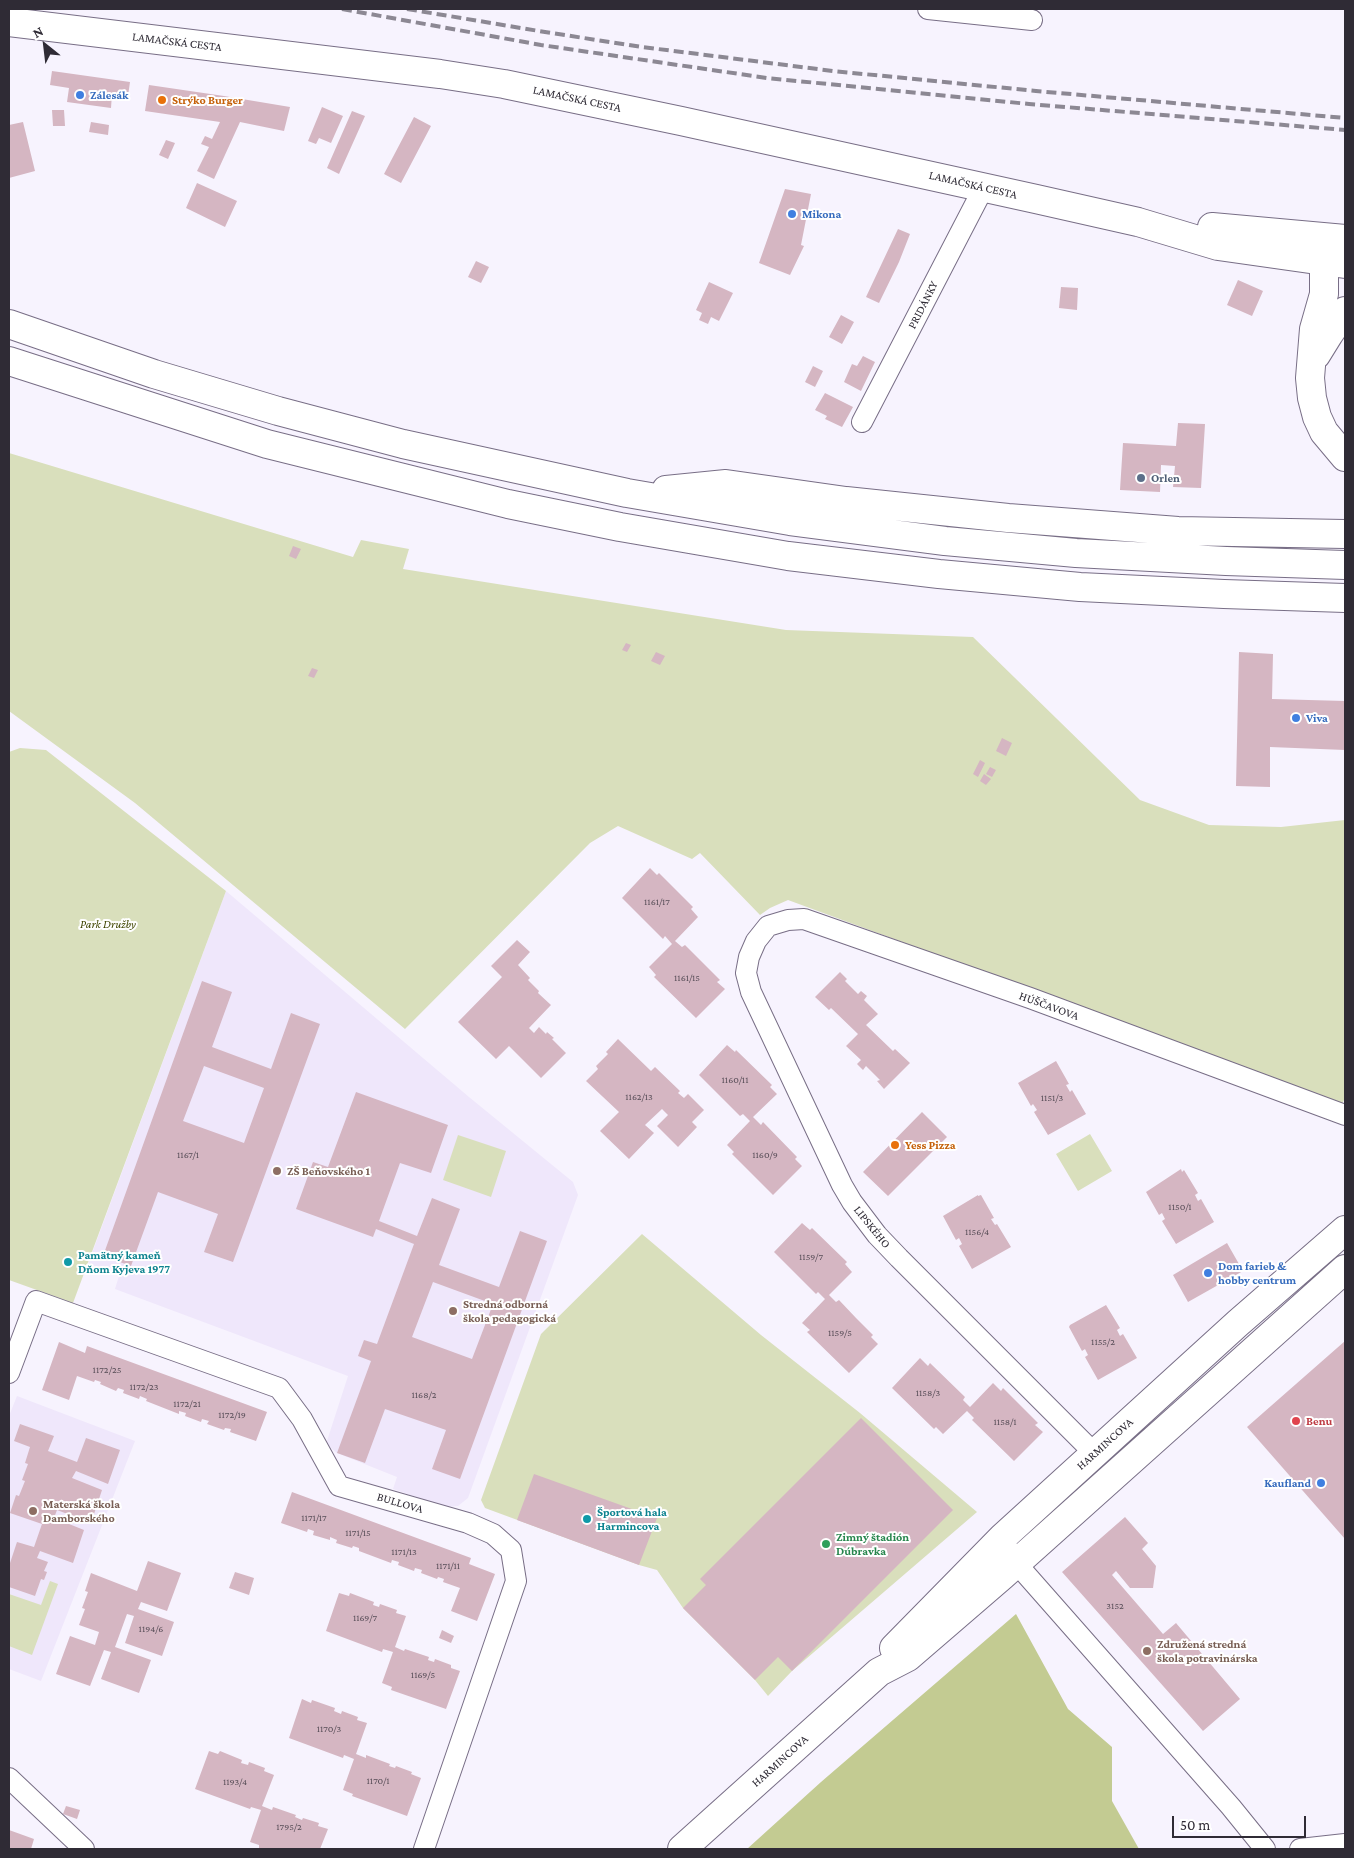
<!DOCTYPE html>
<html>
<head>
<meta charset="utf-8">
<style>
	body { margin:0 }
	#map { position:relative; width:1354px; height:1858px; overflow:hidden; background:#f7f3fe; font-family:"Crimson Pro",serif }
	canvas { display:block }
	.frame { position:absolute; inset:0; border:10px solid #2f2b35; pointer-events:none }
	.north { position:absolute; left:20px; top:20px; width:50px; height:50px; -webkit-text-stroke:4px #fff; paint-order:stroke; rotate:331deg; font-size:14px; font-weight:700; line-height:20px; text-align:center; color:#2f2b35 }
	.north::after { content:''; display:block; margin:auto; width:18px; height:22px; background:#2f2b35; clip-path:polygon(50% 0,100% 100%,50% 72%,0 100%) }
	.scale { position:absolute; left:1172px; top:1816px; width:134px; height:22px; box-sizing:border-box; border:2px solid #2f2b35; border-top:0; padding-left:6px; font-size:15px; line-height:18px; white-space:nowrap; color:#2f2b35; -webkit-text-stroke:4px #fff; paint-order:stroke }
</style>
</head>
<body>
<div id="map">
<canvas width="1354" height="1858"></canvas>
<div class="frame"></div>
<div class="north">N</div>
<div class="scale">50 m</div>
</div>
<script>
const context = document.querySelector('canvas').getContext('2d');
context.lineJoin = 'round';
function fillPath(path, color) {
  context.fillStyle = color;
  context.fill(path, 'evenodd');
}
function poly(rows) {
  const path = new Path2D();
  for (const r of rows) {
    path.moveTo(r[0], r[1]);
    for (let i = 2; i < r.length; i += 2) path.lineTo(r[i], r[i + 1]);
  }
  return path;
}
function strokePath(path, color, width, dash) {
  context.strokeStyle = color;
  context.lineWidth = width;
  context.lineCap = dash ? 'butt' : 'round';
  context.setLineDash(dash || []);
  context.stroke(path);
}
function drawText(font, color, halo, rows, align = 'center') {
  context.font = font + ' "Crimson Pro",serif';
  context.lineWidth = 4;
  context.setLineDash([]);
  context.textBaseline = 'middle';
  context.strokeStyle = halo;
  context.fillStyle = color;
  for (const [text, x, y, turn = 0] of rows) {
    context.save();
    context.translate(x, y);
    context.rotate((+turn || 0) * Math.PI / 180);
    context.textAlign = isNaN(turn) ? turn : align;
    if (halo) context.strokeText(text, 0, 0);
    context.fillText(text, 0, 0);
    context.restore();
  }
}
fillPath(poly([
	[226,891,469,1097,573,1182,578,1195,468,1498,458,1506,445,1507,393,1489,397,1477,337,1453,326,1444,348,1376,115,1289,119,1276,88,1264],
	[17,1396,135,1441,41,1681,9,1669,9,1416]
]), '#efe7fb');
fillPath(poly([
	[9,453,353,557,361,540,409,549,403,569,786,630,973,637,1140,800,1209,825,1281,827,1345,820,1345,1098,1342,1104,788,900,770,908,760,915,700,853,692,859,618,826,590,843,405,1029,135,803,9,711],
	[20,748,46,750,226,891,73,1303,9,1280,9,752],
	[1090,1134,1112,1171,1078,1191,1056,1154],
	[458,1135,506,1151,491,1197,443,1180],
	[642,1234,761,1335,860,1413,977,1512,792,1671,768,1696,755,1680,683,1608,657,1570,639,1565,485,1508,481,1500,541,1334],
	[50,1581,58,1584,32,1655,9,1646,9,1594,41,1605]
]), '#d9dfbc');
fillPath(poly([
	[1016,1614,1068,1709,1112,1747,1112,1801,1139,1849,747,1849,821,1782]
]), '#c3cb92');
fillPath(poly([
	[52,71,130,82,128,96,112,94,111,108,67,102,69,88,50,85],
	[149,85,224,96,290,107,284,131,240,122,214,179,197,171,209,147,201,144,205,136,212,139,220,122,145,111],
	[322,107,343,116,331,143,319,138,316,144,308,141],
	[52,110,64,110,65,126,53,126],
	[352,111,365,116,339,174,327,168],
	[414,117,431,126,401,183,384,174],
	[23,122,35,171,9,178,9,125],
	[91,122,109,125,108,135,89,132],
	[166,140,175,143,168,159,159,155],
	[197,183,237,201,225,227,186,208],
	[785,189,811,194,801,245,804,246,790,275,759,263],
	[898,229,910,234,899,262,879,303,866,297],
	[476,261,489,267,481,283,468,277],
	[1238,280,1263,291,1252,316,1227,305],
	[709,282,733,293,719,321,711,317,708,324,699,320,702,313,696,310],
	[1061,287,1078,288,1077,310,1059,308],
	[841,315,854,322,842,344,829,337],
	[863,356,875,362,861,391,844,382,852,364,857,366],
	[813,366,823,371,815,387,805,382],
	[825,393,853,407,842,427,825,419,827,416,815,410],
	[1178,423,1205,424,1201,488,1173,487,1175,466,1161,465,1160,492,1120,490,1123,443,1176,446],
	[293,546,301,549,296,559,289,556],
	[626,643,631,645,627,652,622,650],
	[656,652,665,656,660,665,651,661],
	[1239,652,1273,654,1272,699,1345,701,1345,750,1270,747,1270,787,1236,786],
	[312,668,318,670,314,678,308,676],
	[1002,738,1012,743,1006,756,996,751],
	[980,760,985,763,978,777,973,774],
	[990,767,996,770,992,777,986,774],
	[984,774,991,779,986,785,980,781],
	[650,868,657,875,659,873,693,907,691,909,698,917,675,941,682,947,685,945,720,980,717,982,725,989,696,1018,654,977,656,975,649,967,672,944,665,936,663,939,622,898],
	[517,940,530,952,518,965,530,978,528,980,539,991,538,993,551,1005,529,1028,534,1033,539,1027,546,1034,547,1032,554,1038,552,1039,566,1053,541,1078,509,1046,496,1059,458,1022,502,977,491,966],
	[840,972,847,979,845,981,858,994,861,991,867,996,864,1000,878,1014,866,1025,893,1051,895,1049,910,1063,884,1089,877,1081,880,1080,866,1066,863,1070,857,1064,861,1060,846,1046,858,1034,831,1008,829,1010,815,997],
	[202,981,232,992,212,1047,271,1069,291,1013,320,1024,233,1262,204,1252,218,1214,158,1192,131,1266,103,1256],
	[204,1066,264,1088,244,1143,183,1121],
	[618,1039,651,1071,655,1067,680,1091,678,1093,684,1098,688,1094,704,1110,692,1122,697,1127,678,1147,657,1126,668,1115,662,1109,645,1125,654,1133,629,1159,600,1131,619,1112,586,1081,598,1069,596,1066,608,1054,606,1052],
	[727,1045,735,1052,736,1050,772,1085,770,1087,777,1094,753,1117,761,1125,763,1122,797,1157,795,1159,802,1166,773,1195,732,1154,734,1152,727,1145,750,1121,743,1114,740,1116,699,1075],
	[1056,1061,1069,1084,1066,1085,1070,1092,1072,1090,1086,1114,1048,1135,1034,1112,1037,1110,1033,1104,1031,1106,1018,1083],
	[356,1092,448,1125,431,1173,400,1163,379,1221,417,1236,432,1198,460,1209,439,1265,499,1287,520,1231,547,1241,460,1479,432,1469,446,1430,385,1409,365,1463,337,1453,371,1361,358,1356,364,1340,377,1344,414,1244,376,1229,373,1237,296,1209,313,1162,328,1167],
	[433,1282,493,1304,472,1359,412,1337],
	[922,1112,947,1137,888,1196,863,1172],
	[1181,1169,1182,1172,1184,1170,1198,1193,1195,1195,1198,1201,1201,1199,1214,1222,1176,1244,1162,1221,1165,1219,1162,1213,1159,1215,1146,1192],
	[978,1195,978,1196,981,1195,994,1218,991,1219,995,1225,997,1224,1011,1247,972,1269,959,1246,962,1244,959,1238,956,1240,943,1216],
	[802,1223,810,1230,812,1228,847,1262,845,1264,852,1272,829,1295,836,1302,839,1300,856,1318,873,1335,871,1337,878,1344,849,1373,807,1332,810,1330,802,1323,825,1299,818,1292,816,1294,774,1252],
	[1227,1243,1243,1271,1188,1302,1173,1275],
	[1106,1305,1120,1328,1117,1330,1120,1336,1123,1334,1137,1358,1098,1380,1085,1357,1088,1355,1085,1349,1082,1351,1069,1327,1070,1325],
	[1345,1341,1345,1539,1247,1427],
	[59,1342,85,1353,87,1346,267,1412,256,1441,230,1432,231,1429,225,1428,224,1430,207,1424,209,1421,202,1419,201,1422,185,1416,186,1413,179,1411,179,1414,146,1401,147,1399,140,1396,139,1399,123,1393,124,1390,118,1388,116,1391,100,1384,101,1382,95,1380,94,1382,77,1376,69,1400,42,1390],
	[920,1358,928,1366,930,1363,965,1397,963,1400,970,1407,993,1383,1001,1391,1003,1388,1038,1423,1035,1425,1043,1432,1014,1461,972,1420,974,1418,967,1411,943,1434,936,1427,934,1429,892,1388],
	[861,1418,953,1510,792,1671,778,1657,755,1680,683,1608,706,1585,700,1579],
	[20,1424,54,1436,48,1451,77,1462,86,1438,120,1450,108,1484,76,1471,72,1478,102,1490,91,1523,57,1510,54,1518,84,1530,73,1563,40,1551,37,1558,48,1562,44,1571,47,1572,44,1580,41,1579,35,1596,9,1587,9,1566,17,1542,34,1547,42,1524,10,1513,16,1495,19,1496,25,1481,22,1480,28,1464,25,1463,30,1447,14,1441],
	[534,1474,657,1518,639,1565,517,1520],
	[292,1492,471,1558,469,1564,495,1574,477,1621,451,1611,460,1588,443,1582,444,1579,438,1577,437,1579,421,1573,422,1570,415,1568,414,1571,398,1565,399,1562,392,1560,391,1563,359,1551,359,1548,353,1546,352,1548,336,1543,337,1540,330,1537,330,1540,313,1535,314,1531,308,1529,307,1532,281,1523],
	[1125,1517,1148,1543,1142,1549,1156,1566,1153,1588,1130,1588,1116,1571,1112,1575,1163,1634,1176,1623,1240,1699,1203,1731,1062,1572],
	[148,1561,181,1573,167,1611,141,1602,138,1609,174,1622,162,1656,125,1643,134,1616,127,1614,115,1647,151,1660,139,1693,101,1679,111,1652,104,1650,90,1686,56,1674,70,1636,95,1645,99,1632,79,1625,85,1609,82,1608,88,1592,85,1591,91,1573,137,1591],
	[235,1572,254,1578,249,1595,229,1588],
	[339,1593,349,1596,350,1593,374,1602,373,1605,379,1607,380,1604,397,1610,396,1613,406,1616,395,1647,404,1651,405,1649,429,1657,428,1660,434,1662,435,1659,451,1665,451,1668,460,1671,446,1709,391,1690,392,1687,382,1683,393,1652,383,1649,382,1652,326,1631],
	[442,1630,454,1636,451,1643,439,1638],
	[302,1699,311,1703,312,1700,335,1708,334,1711,341,1714,342,1711,358,1717,357,1720,367,1723,356,1754,366,1758,366,1755,390,1764,389,1766,395,1768,396,1766,412,1772,411,1774,421,1778,407,1816,352,1796,353,1794,343,1790,354,1759,344,1755,343,1758,289,1738],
	[209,1751,218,1754,220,1751,242,1760,241,1763,248,1765,249,1762,265,1768,264,1771,274,1775,262,1806,272,1810,273,1807,296,1815,295,1817,302,1820,303,1818,319,1823,318,1826,328,1829,320,1849,263,1849,259,1848,259,1845,250,1842,261,1810,251,1807,250,1809,195,1789],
	[66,1806,80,1810,77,1819,63,1814],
	[9,1830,34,1839,31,1849,9,1849]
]), '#d5b6c2');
const street = poly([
	[928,9,1032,20],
	[862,422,984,187],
	[9,1373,36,1301,61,1310,279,1388,302,1419,339,1486,468,1523,493,1534,511,1550,516,1581,424,1849],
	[1095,1454,899,1258,877,1235,852,1202,842,1185,751,992,746,973,749,957,756,941,768,926,788,920,804,919,1030,998,1345,1115],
	[1010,1551,1016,1563,1231,1807,1265,1849],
	[9,1778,84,1849],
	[1300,1849,1345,1844]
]);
const secondary = poly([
	[894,1648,1003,1537,1238,1323,1345,1230],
	[682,1849,879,1672,908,1657,1002,1576,1345,1269]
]);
const primary = poly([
	[9,22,440,74,504,84,681,121,1036,199,1138,222,1218,246,1345,264],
	[1212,227,1345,239]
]);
const highway = poly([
	[1298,235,1313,245,1322,261,1324,269,1324,294,1314,329,1310,378,1312,398,1317,417,1324,432,1345,457],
	[9,324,154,374,278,411,403,444,627,493,790,521,945,541,1076,553,1226,561,1345,565],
	[1316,355,1329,334,1345,311],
	[9,361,267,444,508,504,620,527,788,556,939,574,1080,587,1224,594,1345,598],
	[666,490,726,484,846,501,1008,518,1178,531,1345,534]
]);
strokePath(street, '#786e86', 22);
strokePath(secondary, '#786e86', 30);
strokePath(primary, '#786e86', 30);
strokePath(highway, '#786e86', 30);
strokePath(street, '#fff', 20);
strokePath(secondary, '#fff', 28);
strokePath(primary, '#fff', 28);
strokePath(highway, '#fff', 28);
strokePath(poly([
	[342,9,541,45,767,78,1029,104,1345,130],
	[407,9,545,32,642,47,833,71,1036,91,1345,118]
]), '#8c8893', 4, [10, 5]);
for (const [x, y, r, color] of [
	[80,95,5,"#3f7fe0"],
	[162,100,5,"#e8710a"],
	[792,214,5,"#3f7fe0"],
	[1141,478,5,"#5c6f8a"],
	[1296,718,5,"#3f7fe0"],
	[895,1145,5,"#e8710a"],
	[277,1171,5,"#8d6e63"],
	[68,1262,5,"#0f9aa8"],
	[1208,1273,5,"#3f7fe0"],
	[453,1311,5,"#8d6e63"],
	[1296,1421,5,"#e0444e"],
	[1321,1483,5,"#3f7fe0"],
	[33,1511,5,"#8d6e63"],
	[587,1519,5,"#0f9aa8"],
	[826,1544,5,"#2e9e5b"],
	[1147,1651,5,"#8d6e63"]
]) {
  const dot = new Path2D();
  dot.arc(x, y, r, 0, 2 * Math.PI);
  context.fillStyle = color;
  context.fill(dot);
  strokePath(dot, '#fff', 2);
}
drawText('10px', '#584e58', null, [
	["1161/17",657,902],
	["1161/15",687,978],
	["1160/11",735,1080],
	["1162/13",639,1097],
	["1151/3",1052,1098],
	["1167/1",188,1155],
	["1160/9",765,1155],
	["1150/1",1180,1207],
	["1156/4",977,1232],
	["1159/7",811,1257],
	["1159/5",840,1333],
	["1155/2",1103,1342],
	["1172/25",107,1370],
	["1172/23",144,1387],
	["1158/3",928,1393],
	["1168/2",424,1395],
	["1172/21",187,1404],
	["1172/19",232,1415],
	["1158/1",1005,1422],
	["1171/17",314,1518],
	["1171/15",358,1533],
	["1171/13",404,1552],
	["1171/11",448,1566],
	["3152",1115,1606],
	["1169/7",365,1618],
	["1194/6",151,1629],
	["1169/5",423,1675],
	["1170/3",329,1729],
	["1170/1",378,1781],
	["1193/4",235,1782],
	["1795/2",289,1827]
]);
drawText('12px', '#2f2b35', '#fff', [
	["LAMAČSKÁ CESTA",177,42,7],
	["LAMAČSKÁ CESTA",577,99,12],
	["LAMAČSKÁ CESTA",973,185,13],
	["PRIDÁNKY",923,305,-63],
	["HÚŠČAVOVA",1049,1006,20],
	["LIPSKÉHO",872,1227,51],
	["HARMINCOVA",1105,1444,-42],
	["BULLOVA",400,1503,16],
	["HARMINCOVA",780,1761,-42]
]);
drawText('bold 12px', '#366cbe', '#fff', [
	["Zálesák",90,95],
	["Mikona",802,214],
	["Viva",1306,718],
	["Dom farieb &",1218,1266],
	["hobby centrum",1218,1280],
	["Kaufland",1311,1483,"right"]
], 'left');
drawText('bold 12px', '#c56008', '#fff', [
	["Strýko Burger",172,100],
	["Yess Pizza",905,1145]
], 'left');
drawText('bold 12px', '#4e5e75', '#fff', [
	["Orlen",1151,478]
], 'left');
drawText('italic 12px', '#404600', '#fff', [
	["Park Družby",108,924]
]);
drawText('bold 12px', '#785e54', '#fff', [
	["ZŠ Beňovského 1",287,1171],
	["Stredná odborná",463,1304],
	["škola pedagogická",463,1318],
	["Materská škola",43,1504],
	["Damborského",43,1518],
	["Združená stredná",1157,1644],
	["škola potravinárska",1157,1658]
], 'left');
drawText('bold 12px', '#0d838f', '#fff', [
	["Pamätný kameň",78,1255],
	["Dňom Kyjeva 1977",78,1269],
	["Športová hala",597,1512],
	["Harmincova",597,1526]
], 'left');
drawText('bold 12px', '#be3a42', '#fff', [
	["Benu",1306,1421]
], 'left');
drawText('bold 12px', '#27864d', '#fff', [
	["Zimný štadión",836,1537],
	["Dúbravka",836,1551]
], 'left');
</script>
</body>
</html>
